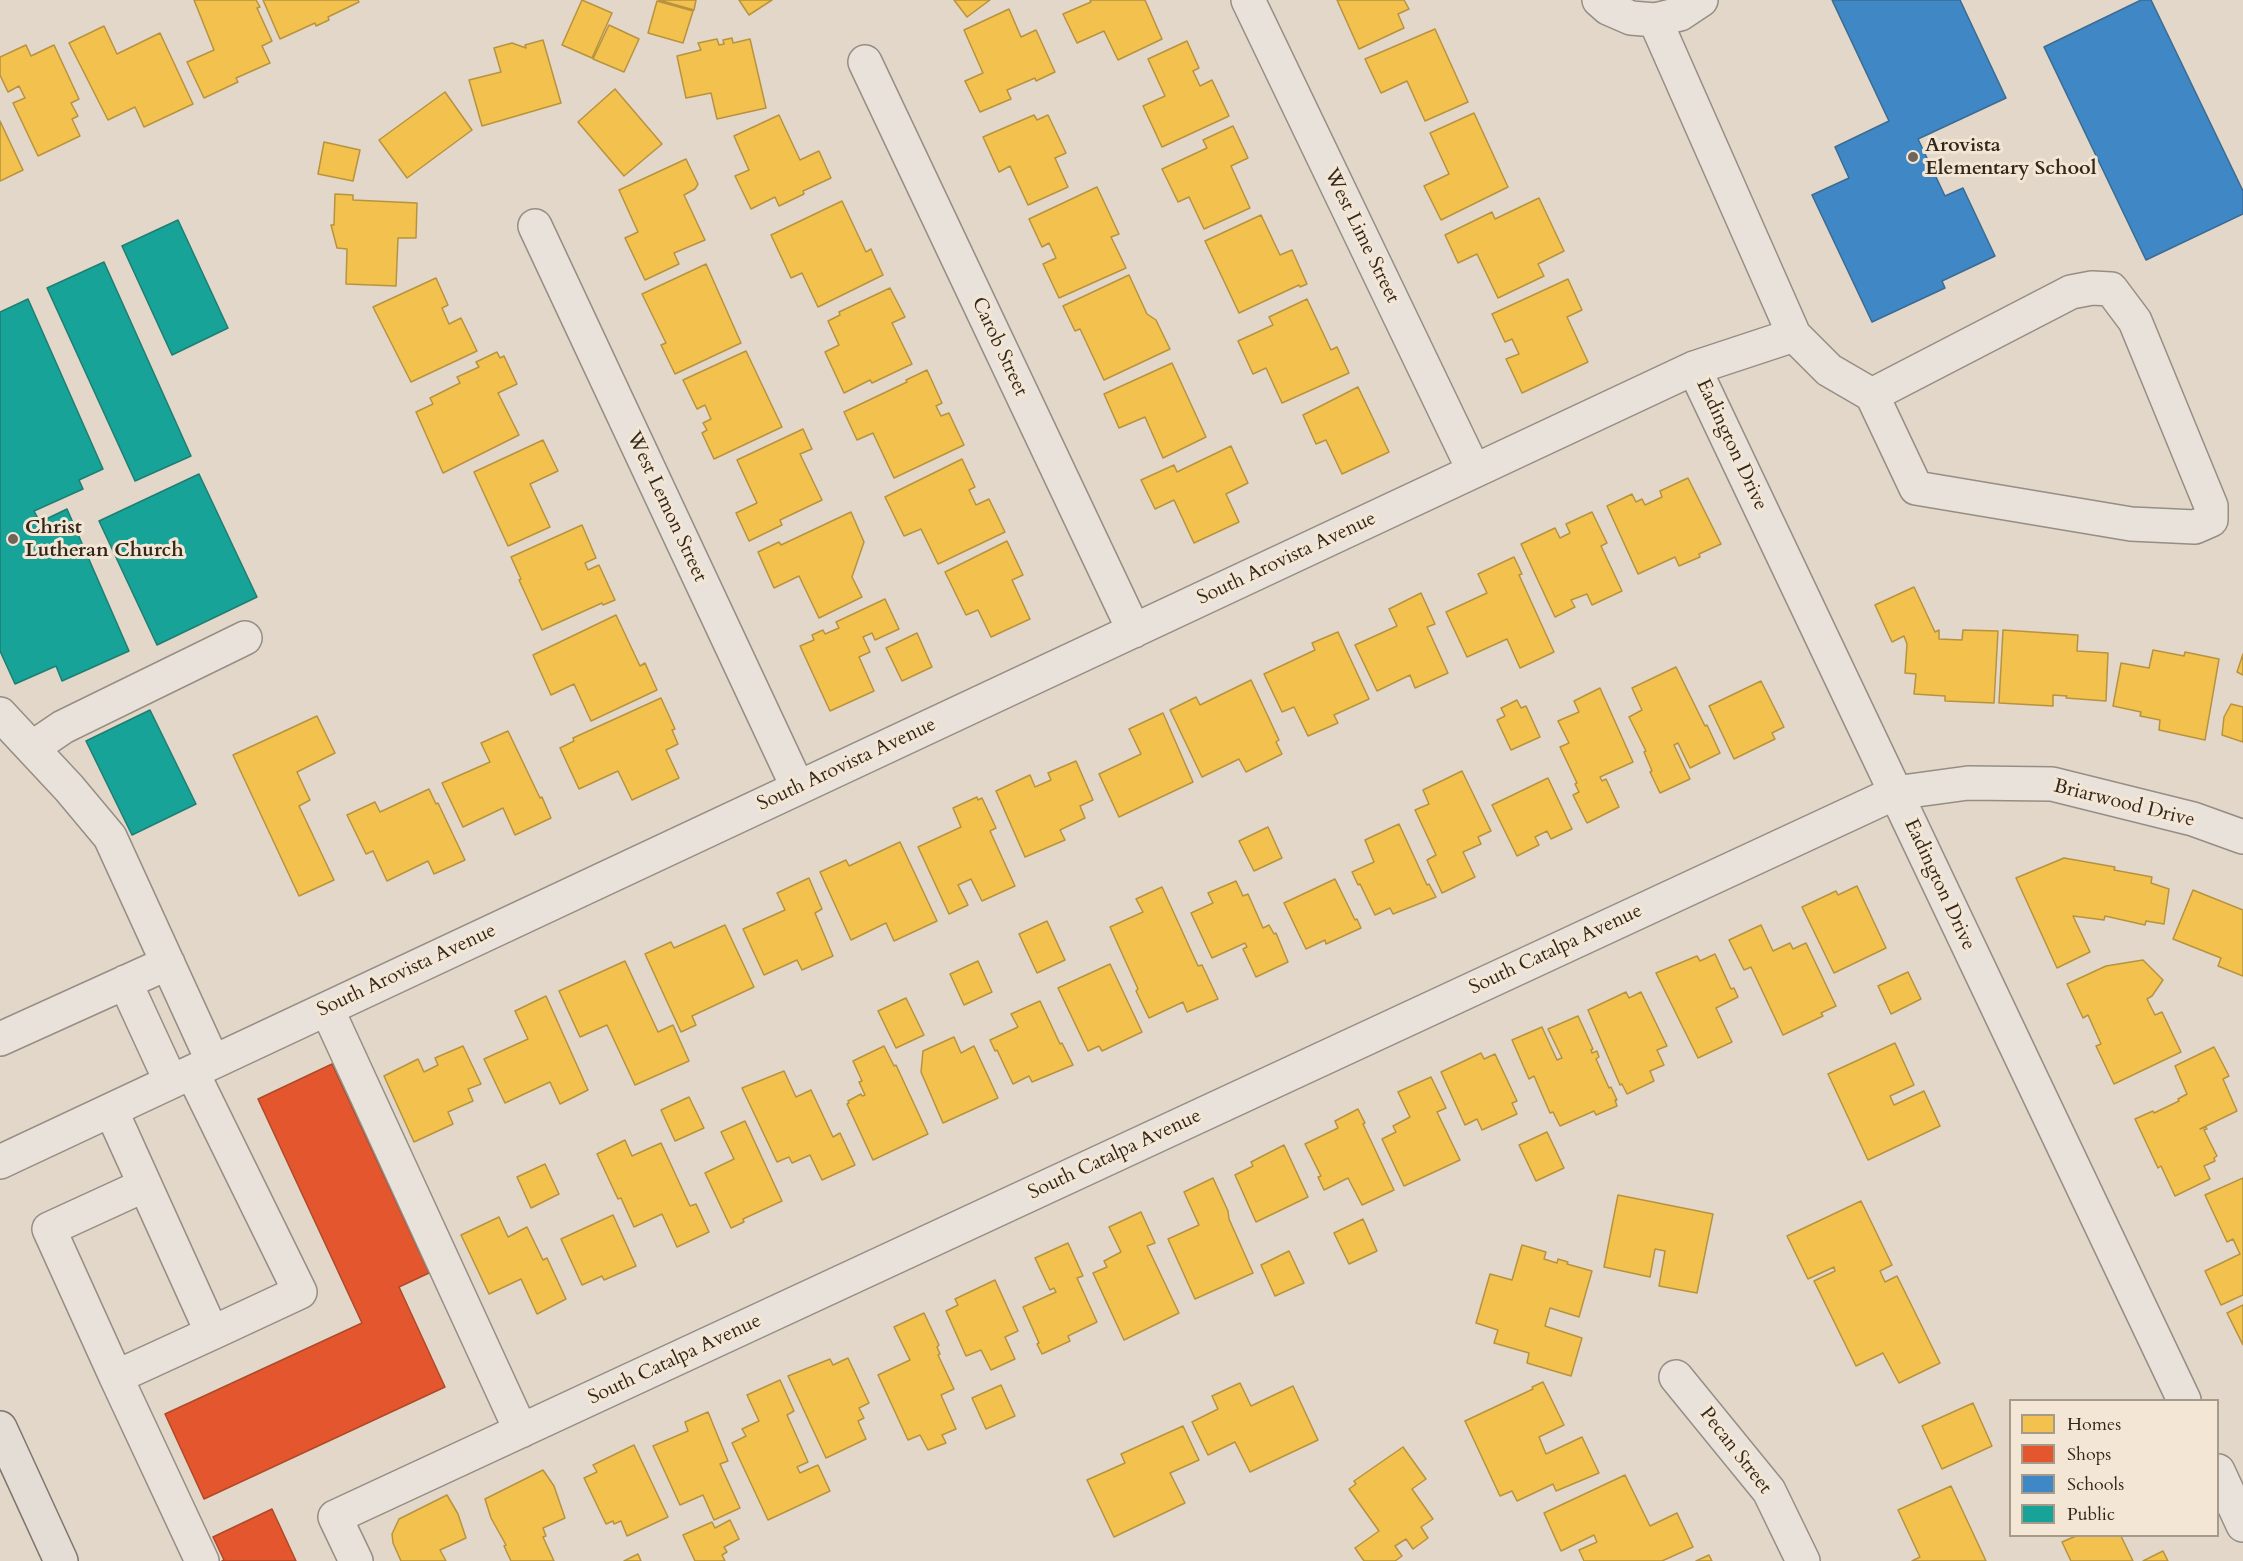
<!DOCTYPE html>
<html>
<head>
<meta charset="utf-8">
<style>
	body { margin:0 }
	#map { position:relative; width:2243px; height:1561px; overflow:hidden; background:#e2d7c8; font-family:Cardo,serif }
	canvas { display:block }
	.legend { position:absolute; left:2009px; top:1399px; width:210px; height:138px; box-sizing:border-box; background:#f3e6d4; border:2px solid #a69a8a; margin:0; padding:8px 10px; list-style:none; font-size:18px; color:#32271b }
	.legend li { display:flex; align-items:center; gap:12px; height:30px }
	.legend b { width:30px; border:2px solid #a69a8a }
</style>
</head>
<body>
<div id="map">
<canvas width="2243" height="1561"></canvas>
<ul class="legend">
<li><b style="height:16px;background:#f2c14e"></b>Homes</li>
<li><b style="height:16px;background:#e4572e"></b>Shops</li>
<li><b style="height:16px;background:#3f88c5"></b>Schools</li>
<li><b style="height:16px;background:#17a398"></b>Public</li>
</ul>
</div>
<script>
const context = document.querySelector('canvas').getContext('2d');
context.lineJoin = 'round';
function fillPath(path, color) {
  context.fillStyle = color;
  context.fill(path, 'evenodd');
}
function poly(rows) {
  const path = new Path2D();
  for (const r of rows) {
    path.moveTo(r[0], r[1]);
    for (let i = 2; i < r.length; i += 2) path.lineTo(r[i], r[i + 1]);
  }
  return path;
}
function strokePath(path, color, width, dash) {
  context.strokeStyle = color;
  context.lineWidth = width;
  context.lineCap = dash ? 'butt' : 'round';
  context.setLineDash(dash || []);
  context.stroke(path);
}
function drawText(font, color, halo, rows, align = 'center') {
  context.font = font + ' Cardo,serif';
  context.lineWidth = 6;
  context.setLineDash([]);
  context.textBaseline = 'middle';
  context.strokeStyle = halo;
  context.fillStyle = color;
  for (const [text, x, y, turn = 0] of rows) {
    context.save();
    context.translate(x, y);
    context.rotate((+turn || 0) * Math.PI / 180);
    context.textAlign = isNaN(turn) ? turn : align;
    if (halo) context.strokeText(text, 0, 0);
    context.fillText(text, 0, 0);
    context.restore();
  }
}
const homes = poly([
	[194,0,256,0,260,7,257,8,272,41,262,46,270,63,236,78,238,82,204,98,187,62,214,50,194,0],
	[263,0,358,0,359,2,328,17,329,20,316,26,315,23,280,39,263,0],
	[582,0,612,13,592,58,562,45,582,0],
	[659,0,696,0,694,10,659,0],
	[739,0,772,0,749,15,739,0],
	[954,0,990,0,967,17,954,0],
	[1090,0,1145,0,1162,39,1118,60,1104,31,1077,43,1063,14,1091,2,1090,0],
	[1337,0,1404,0,1409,9,1398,14,1404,28,1359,49,1337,0],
	[657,1,693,11,683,43,648,33,657,1],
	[1009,9,1021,37,1036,30,1055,72,1036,81,1035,78,1007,90,1011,99,980,112,965,81,983,73,964,30,1009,9],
	[609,25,639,39,624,72,593,59,609,25],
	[104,26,117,54,160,33,193,104,144,127,135,107,108,120,69,43,104,26],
	[1435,29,1468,102,1425,121,1407,81,1381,93,1365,59,1435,29],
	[732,38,733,43,750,39,766,108,717,119,711,93,686,98,677,56,701,50,698,43,717,39,719,45,724,44,723,40,732,38],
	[543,40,561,103,482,126,469,80,501,72,494,48,512,43,526,48,525,45,543,40],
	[1187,41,1199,68,1193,71,1200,86,1212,80,1229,116,1162,147,1143,106,1165,96,1148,59,1187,41],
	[26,45,31,56,54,45,79,99,71,103,78,116,72,119,80,136,38,156,13,103,25,98,19,86,8,92,0,75,0,57,26,45],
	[615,89,662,144,624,176,578,122,615,89],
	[445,92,472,130,407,178,379,140,445,92],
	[1474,113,1508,187,1441,220,1424,186,1449,174,1430,133,1474,113],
	[779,115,800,160,819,151,831,178,803,191,804,194,779,206,775,197,751,209,735,176,749,170,734,136,779,115],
	[1034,115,1037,120,1048,115,1066,153,1055,158,1068,187,1028,205,1010,166,999,172,983,137,1034,115],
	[0,121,23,170,0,181,0,121],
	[1233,126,1248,158,1231,166,1250,208,1204,229,1189,197,1178,202,1162,169,1207,148,1203,140,1233,126],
	[324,142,360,150,353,181,318,174,324,142],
	[686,159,698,184,695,189,684,195,705,240,674,253,679,264,645,280,625,238,638,232,619,190,686,159],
	[1097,187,1119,234,1111,237,1126,268,1059,298,1043,264,1056,258,1049,243,1042,247,1029,219,1097,187],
	[335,194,353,195,353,200,417,203,416,238,398,238,396,286,346,284,347,249,337,248,331,225,334,225,335,194],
	[1539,198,1564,251,1538,264,1544,276,1498,298,1477,254,1458,263,1445,235,1492,212,1495,219,1539,198],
	[842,201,866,252,871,249,883,275,818,307,802,273,791,278,771,235,842,201],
	[1261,215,1280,255,1292,250,1307,284,1300,287,1299,285,1239,313,1205,241,1261,215],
	[706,264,741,343,675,374,661,345,666,343,642,294,706,264],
	[1129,275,1147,314,1156,320,1170,349,1104,380,1080,329,1075,331,1063,306,1129,275],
	[436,278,448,305,442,308,449,324,461,318,477,351,411,382,373,307,436,278],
	[1568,279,1582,310,1567,317,1588,362,1522,393,1506,359,1519,354,1512,339,1505,342,1492,314,1568,279],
	[890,288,905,317,892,323,912,364,872,383,870,380,844,393,825,352,839,345,828,321,840,315,839,312,890,288],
	[1307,299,1331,350,1337,347,1349,373,1282,403,1266,368,1253,374,1238,341,1273,325,1269,317,1307,299],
	[746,351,782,427,714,459,702,433,707,430,703,423,711,419,705,405,697,409,683,380,746,351],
	[497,352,500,358,504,356,517,384,498,393,519,435,443,473,416,412,433,404,430,398,460,383,457,377,479,367,476,362,497,352],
	[1172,363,1206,437,1163,458,1145,417,1119,428,1104,394,1172,363],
	[927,370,942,403,936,406,941,416,949,413,964,445,894,478,873,433,857,440,844,412,907,382,906,380,927,370],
	[1358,387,1389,452,1342,474,1326,440,1316,444,1303,415,1358,387],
	[803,429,812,449,800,454,822,500,780,520,782,525,749,541,736,513,757,503,737,460,803,429],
	[543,440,558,471,530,484,550,527,508,546,474,472,543,440],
	[1231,446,1248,483,1226,494,1239,522,1194,543,1174,500,1155,509,1141,480,1174,465,1177,472,1231,446],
	[962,459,975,487,969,490,976,505,989,499,1005,532,938,564,921,529,904,536,885,497,962,459],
	[1688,478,1721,544,1699,554,1700,557,1679,566,1675,557,1638,574,1607,506,1632,494,1636,502,1642,499,1645,505,1662,497,1660,491,1688,478],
	[851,512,864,542,852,577,862,597,819,618,799,576,774,588,758,552,779,542,781,545,851,512],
	[1592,512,1607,543,1601,546,1622,591,1592,605,1587,594,1571,600,1575,607,1555,617,1521,544,1555,528,1560,538,1570,533,1566,524,1592,512],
	[582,525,596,558,585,563,588,570,599,565,615,600,603,605,602,603,542,630,519,580,521,579,511,557,582,525],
	[1007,541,1023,575,1012,580,1030,619,991,637,978,610,966,615,945,572,1007,541],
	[1514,557,1522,574,1519,575,1554,652,1520,668,1507,639,1467,657,1446,612,1487,593,1478,574,1514,557],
	[1914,587,1935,632,1939,630,1939,639,1962,640,1963,630,1998,631,1994,703,1945,701,1945,696,1914,694,1916,674,1905,673,1907,644,1904,636,1892,642,1875,605,1914,587],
	[1421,593,1435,624,1427,627,1448,673,1415,688,1410,675,1377,691,1355,645,1397,626,1389,609,1421,593],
	[885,599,899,629,875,640,872,633,863,637,870,652,859,657,874,691,830,711,800,646,814,640,812,635,823,630,825,634,839,628,836,622,885,599],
	[616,615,640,666,645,663,657,690,591,721,574,684,551,695,533,655,616,615],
	[2003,630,2078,635,2077,651,2108,653,2106,701,2066,698,2067,696,2053,695,2053,706,1999,703,2003,630],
	[1338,632,1369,699,1334,715,1338,723,1308,736,1294,707,1282,712,1264,674,1315,650,1312,643,1338,632],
	[917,633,932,667,902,681,886,648,917,633],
	[2153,650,2184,656,2185,652,2219,659,2205,740,2159,730,2160,720,2140,716,2141,712,2113,706,2121,663,2149,668,2153,650],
	[2243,654,2243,675,2237,672,2243,654],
	[1676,667,1705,726,1707,725,1720,753,1690,768,1678,743,1674,745,1690,779,1660,793,1650,772,1652,771,1644,752,1646,751,1629,717,1642,710,1632,688,1676,667],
	[1251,680,1279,740,1276,742,1282,754,1246,772,1239,759,1202,777,1170,710,1196,697,1200,705,1251,680],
	[1761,681,1784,727,1772,733,1775,739,1734,759,1709,706,1761,681],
	[1600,688,1633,762,1600,777,1602,781,1606,779,1619,807,1587,823,1573,795,1579,792,1575,784,1577,783,1560,747,1569,743,1558,721,1579,712,1574,701,1600,688],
	[661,698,675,729,672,730,678,744,666,750,679,778,632,800,618,771,579,789,560,748,574,741,573,738,661,698],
	[1517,700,1521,708,1526,706,1540,737,1511,750,1497,720,1505,716,1501,708,1517,700],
	[2231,704,2243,707,2243,742,2222,735,2224,717,2231,704],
	[1163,713,1193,782,1119,817,1099,774,1141,754,1129,729,1163,713],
	[317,716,335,753,297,772,310,800,299,806,334,880,299,896,233,755,317,716],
	[508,731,540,798,542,797,551,818,515,835,503,808,463,827,442,783,490,762,481,743,508,731],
	[1076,761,1093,800,1080,806,1085,818,1060,830,1065,840,1025,857,996,791,1030,775,1035,787,1051,780,1048,773,1076,761],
	[1462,771,1491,831,1478,837,1481,844,1463,852,1475,877,1442,893,1427,860,1436,855,1415,810,1429,804,1423,790,1462,771],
	[1548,778,1572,829,1551,839,1547,831,1535,837,1539,845,1517,856,1492,805,1548,778],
	[429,789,436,804,438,803,465,860,434,874,428,861,387,881,373,851,366,854,347,815,375,802,380,812,429,789],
	[977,797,978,800,982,798,996,828,990,831,1015,886,982,901,971,879,958,885,968,905,949,914,918,847,961,827,953,808,977,797],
	[1399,824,1427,885,1429,884,1436,897,1393,914,1390,908,1375,915,1360,884,1358,885,1352,872,1374,862,1365,840,1399,824],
	[1268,827,1282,858,1254,871,1239,841,1268,827],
	[900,842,937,921,894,941,886,923,851,940,820,872,846,860,849,866,900,842],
	[2064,858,2115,867,2114,870,2152,877,2151,883,2169,889,2164,924,2146,921,2145,925,2105,916,2104,920,2073,916,2090,952,2057,968,2016,878,2064,858],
	[809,878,822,909,815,913,833,956,802,970,797,960,764,975,743,929,785,910,777,893,809,878],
	[1335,879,1355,920,1357,919,1361,928,1326,944,1325,940,1306,949,1284,903,1335,879],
	[1236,881,1243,896,1248,894,1263,928,1269,925,1274,934,1276,933,1288,962,1256,977,1243,949,1247,947,1245,943,1212,958,1191,913,1213,903,1208,893,1236,881],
	[1857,886,1886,948,1834,973,1802,907,1836,891,1838,895,1857,886],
	[1162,887,1198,966,1202,965,1218,999,1187,1012,1183,1002,1149,1018,1136,991,1138,989,1110,927,1143,912,1136,899,1162,887],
	[2193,890,2243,910,2243,976,2218,966,2221,958,2173,939,2193,890],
	[1047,921,1065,960,1037,973,1019,934,1047,921],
	[725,925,754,987,692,1016,696,1025,681,1032,645,954,671,942,674,948,725,925],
	[1761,925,1773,951,1790,943,1793,949,1806,943,1836,1006,1821,1013,1823,1016,1783,1035,1751,967,1744,970,1729,940,1761,925],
	[1715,954,1731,989,1734,988,1738,997,1716,1008,1732,1042,1698,1058,1656,973,1697,956,1700,961,1715,954],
	[2143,960,2163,980,2152,996,2147,999,2155,1015,2162,1012,2181,1052,2114,1084,2096,1046,2101,1044,2088,1015,2083,1018,2067,984,2106,966,2143,960],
	[625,961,658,1032,673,1025,689,1061,635,1085,607,1025,580,1037,559,991,625,961],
	[978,961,992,992,964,1005,950,974,978,961],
	[1110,964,1142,1032,1102,1051,1099,1046,1088,1051,1058,988,1110,964],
	[1908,972,1921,999,1891,1014,1878,986,1908,972],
	[1626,992,1629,998,1641,992,1667,1046,1657,1050,1664,1065,1650,1071,1654,1081,1627,1094,1622,1084,1620,1085,1588,1010,1626,992],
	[546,996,588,1090,560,1104,550,1082,505,1103,484,1059,528,1039,515,1011,546,996],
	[906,998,924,1035,896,1048,878,1011,906,998],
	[1040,1001,1060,1044,1062,1043,1073,1065,1032,1082,1029,1076,1013,1084,997,1050,995,1051,990,1040,1018,1027,1011,1014,1040,1001],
	[1578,1016,1593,1049,1591,1050,1592,1053,1597,1051,1599,1057,1596,1059,1609,1088,1611,1087,1617,1100,1615,1100,1617,1106,1596,1115,1594,1111,1560,1126,1553,1112,1550,1113,1534,1076,1529,1079,1512,1040,1542,1027,1557,1060,1562,1058,1548,1029,1578,1016],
	[954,1037,961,1053,974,1046,998,1098,943,1123,921,1072,923,1051,954,1037],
	[1895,1043,1914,1085,1890,1096,1894,1105,1924,1091,1940,1126,1868,1160,1828,1074,1895,1043],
	[463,1046,481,1084,468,1089,473,1101,448,1112,453,1124,414,1142,384,1076,418,1059,424,1072,438,1065,435,1058,463,1046],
	[884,1046,894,1066,896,1065,928,1134,873,1160,847,1104,849,1103,848,1101,861,1094,862,1096,865,1095,859,1082,862,1081,853,1061,884,1046],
	[2214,1047,2229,1076,2223,1079,2237,1111,2200,1129,2206,1127,2207,1129,2204,1130,2217,1156,2214,1158,2215,1161,2204,1166,2210,1179,2175,1196,2161,1166,2158,1168,2135,1119,2153,1111,2154,1113,2179,1101,2178,1099,2187,1094,2175,1066,2214,1047],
	[1481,1053,1484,1059,1495,1054,1517,1101,1512,1103,1517,1114,1482,1130,1477,1119,1465,1125,1441,1072,1481,1053],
	[784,1071,796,1097,811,1090,833,1137,840,1133,855,1165,822,1180,810,1155,792,1163,789,1157,777,1162,742,1088,784,1071],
	[1431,1077,1446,1108,1437,1112,1460,1160,1404,1186,1382,1139,1396,1132,1393,1126,1410,1117,1398,1092,1431,1077],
	[689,1097,704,1128,675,1141,661,1110,689,1097],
	[1358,1109,1365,1123,1363,1124,1394,1190,1362,1205,1348,1178,1324,1190,1318,1177,1321,1176,1305,1144,1338,1128,1335,1121,1358,1109],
	[745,1121,782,1201,743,1219,744,1222,731,1228,705,1173,734,1159,721,1132,745,1121],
	[1547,1132,1564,1168,1536,1181,1519,1145,1547,1132],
	[625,1140,632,1156,661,1143,690,1206,696,1204,709,1232,677,1247,662,1214,634,1227,621,1198,618,1199,597,1154,625,1140],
	[1284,1145,1308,1197,1256,1222,1235,1175,1253,1166,1251,1162,1284,1145],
	[545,1164,559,1194,531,1208,517,1177,545,1164],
	[1213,1178,1228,1211,1229,1219,1253,1273,1195,1299,1168,1239,1199,1225,1184,1192,1213,1178],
	[2243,1178,2243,1295,2221,1305,2205,1271,2240,1254,2233,1239,2227,1242,2205,1195,2243,1178],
	[1618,1195,1713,1214,1697,1293,1659,1286,1665,1251,1655,1249,1650,1277,1604,1267,1618,1195],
	[1861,1201,1892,1265,1880,1271,1885,1282,1897,1276,1940,1363,1899,1383,1883,1353,1856,1366,1814,1281,1835,1271,1834,1267,1808,1279,1787,1236,1861,1201],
	[1141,1212,1155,1243,1147,1246,1179,1313,1124,1340,1093,1273,1107,1267,1104,1261,1121,1252,1109,1227,1141,1212],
	[613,1215,636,1266,604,1280,602,1276,582,1285,561,1239,613,1215],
	[499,1217,508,1237,527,1227,543,1260,547,1258,566,1299,537,1314,521,1279,489,1294,461,1235,499,1217],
	[1363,1219,1377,1251,1349,1264,1334,1233,1363,1219],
	[1068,1243,1083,1276,1077,1278,1097,1322,1068,1336,1070,1341,1042,1354,1037,1344,1039,1343,1023,1307,1056,1292,1054,1288,1050,1290,1035,1258,1068,1243],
	[1522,1245,1546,1252,1544,1259,1557,1263,1558,1259,1568,1262,1567,1264,1592,1271,1579,1317,1550,1308,1545,1326,1582,1338,1571,1376,1527,1363,1529,1353,1494,1343,1498,1330,1476,1323,1490,1274,1512,1280,1522,1245],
	[1289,1251,1304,1283,1275,1296,1261,1265,1289,1251],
	[995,1280,1018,1331,1005,1337,1015,1359,991,1370,981,1350,966,1356,946,1311,958,1305,955,1299,995,1280],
	[2243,1305,2243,1345,2227,1313,2243,1305],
	[924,1313,939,1345,937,1347,940,1354,938,1355,954,1389,941,1395,956,1429,942,1435,946,1443,928,1450,920,1435,908,1440,878,1375,910,1360,894,1327,924,1313],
	[848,1358,869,1403,859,1408,864,1418,858,1421,866,1439,826,1458,788,1376,830,1359,833,1365,848,1358],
	[780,1380,794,1411,787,1415,808,1462,797,1467,800,1473,818,1465,830,1491,768,1520,732,1443,746,1436,742,1429,759,1421,747,1395,780,1380],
	[1543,1382,1564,1425,1539,1437,1546,1454,1582,1437,1599,1473,1556,1491,1553,1484,1517,1501,1512,1491,1500,1496,1465,1421,1533,1389,1532,1387,1543,1382],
	[1240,1383,1251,1406,1293,1386,1318,1440,1250,1472,1235,1442,1208,1455,1192,1422,1218,1409,1212,1396,1240,1383],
	[1001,1385,1015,1416,986,1429,972,1398,1001,1385],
	[1973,1403,1992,1446,1942,1469,1922,1426,1973,1403],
	[708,1412,728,1461,720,1464,740,1508,714,1520,703,1495,680,1505,653,1446,688,1431,685,1422,708,1412],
	[1183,1426,1199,1460,1170,1473,1185,1503,1114,1537,1087,1480,1125,1463,1121,1454,1183,1426],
	[634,1445,668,1517,627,1536,621,1521,614,1524,613,1521,606,1524,584,1478,597,1472,593,1465,634,1445],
	[1403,1447,1426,1479,1412,1489,1433,1519,1421,1527,1428,1538,1413,1549,1406,1539,1395,1546,1402,1556,1395,1561,1364,1561,1355,1548,1379,1531,1349,1489,1356,1484,1354,1481,1403,1447],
	[543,1470,554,1486,565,1518,543,1528,546,1536,543,1537,554,1561,511,1561,504,1546,506,1545,491,1518,485,1499,543,1470],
	[1625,1475,1650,1526,1677,1513,1693,1547,1662,1561,1584,1561,1579,1550,1597,1542,1594,1535,1561,1551,1544,1513,1625,1475],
	[1951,1486,1986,1561,1912,1561,1920,1557,1898,1510,1951,1486],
	[447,1495,458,1514,466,1538,440,1550,446,1561,401,1561,393,1543,392,1534,399,1519,447,1495],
	[730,1520,739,1539,724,1547,727,1552,722,1555,725,1561,695,1561,683,1535,712,1522,715,1528,730,1520],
	[2076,1536,2121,1536,2133,1561,2071,1561,2062,1542,2076,1536],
	[2163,1551,2168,1561,2143,1561,2163,1551],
	[638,1554,641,1561,624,1561,638,1554],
	[1709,1555,1712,1561,1696,1561,1709,1555]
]);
fillPath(homes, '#f2c14e');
strokePath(homes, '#b8933f', 1.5);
const shops = poly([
	[332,1064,429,1273,399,1287,445,1387,204,1499,165,1414,362,1323,258,1099,332,1064],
	[272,1509,296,1561,222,1561,224,1560,213,1537,272,1509]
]);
fillPath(shops, '#e4572e');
strokePath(shops, '#af4928', 1.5);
const schools = poly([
	[1832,0,1960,0,2006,98,1918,139,1945,196,1963,188,1995,256,1942,281,1945,288,1872,322,1812,195,1849,178,1835,147,1889,121,1832,0],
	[2141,0,2151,0,2243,191,2243,214,2146,260,2044,47,2141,0]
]);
fillPath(schools, '#3f88c5');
strokePath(schools, '#3b6b92', 1.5);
const public = poly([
	[178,220,228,328,172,355,122,246,178,220],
	[104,262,191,456,135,481,47,288,104,262],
	[28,299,103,469,79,480,83,489,34,511,40,522,67,509,129,651,62,681,56,666,15,684,0,651,0,312,28,299],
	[199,474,257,597,157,645,99,521,199,474],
	[150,710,196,804,132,835,86,741,150,710]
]);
fillPath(public, '#17a398');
strokePath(public, '#1f7e72', 1.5);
const minor = poly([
	[1248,0,1474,471],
	[1599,0,1608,8,1631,18,1655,20,1680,14,1701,0],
	[865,62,1134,631],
	[535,226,798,788],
	[1794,335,1829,370,1872,395,1916,488,2131,524,2195,527,2211,520,2211,506,2135,321,2111,289,2092,288,2071,292,1872,395],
	[1694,368,2184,1400],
	[0,714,69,788,110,837,213,1062],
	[32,748,63,727,245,638],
	[125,982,171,1082],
	[327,1009,521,1431],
	[0,1039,168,963],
	[192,1072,300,1292,212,1333],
	[111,1110,212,1333,116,1377,202,1561],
	[0,1162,1694,368,1794,335,1655,20],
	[116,1377,49,1229,145,1185],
	[1676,1377,1769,1491,1803,1561],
	[2218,1471,2243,1525],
	[356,1561,335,1517,1895,793,1968,783,2052,784,2193,819,2243,837]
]);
const major = poly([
	[0,1428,61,1561]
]);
strokePath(minor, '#968e84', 36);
strokePath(major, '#7d766d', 36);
strokePath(minor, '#e8e2db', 33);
strokePath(major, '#e4ddd5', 33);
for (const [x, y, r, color] of [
	[1913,157,6,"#706558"],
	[13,539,6,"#706558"]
]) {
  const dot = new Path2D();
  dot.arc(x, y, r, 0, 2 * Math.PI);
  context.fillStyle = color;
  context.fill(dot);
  strokePath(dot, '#f3e6d4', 2);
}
drawText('bold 20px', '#32271b', '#f3e6d4', [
	["Arovista",1925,146],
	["Elementary School",1925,169],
	["Christ",25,528],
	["Lutheran Church",25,551]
], 'left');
drawText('20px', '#32271b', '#f3e6d4', [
	["West Lime Street",1361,236,64],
	["Carob Street",999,347,65],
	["Eadington Drive",1731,445,65],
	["West Lemon Street",666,507,65],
	["South Arovista Avenue",1287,559,-25],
	["South Arovista Avenue",847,765,-25],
	["Briarwood Drive",2124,804,14],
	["Eadington Drive",1939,885,65],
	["South Catalpa Avenue",1556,950,-25],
	["South Arovista Avenue",407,971,-25],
	["South Catalpa Avenue",1115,1155,-25],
	["South Catalpa Avenue",675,1360,-25],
	["Pecan Street",1735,1451,52]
]);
</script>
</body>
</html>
